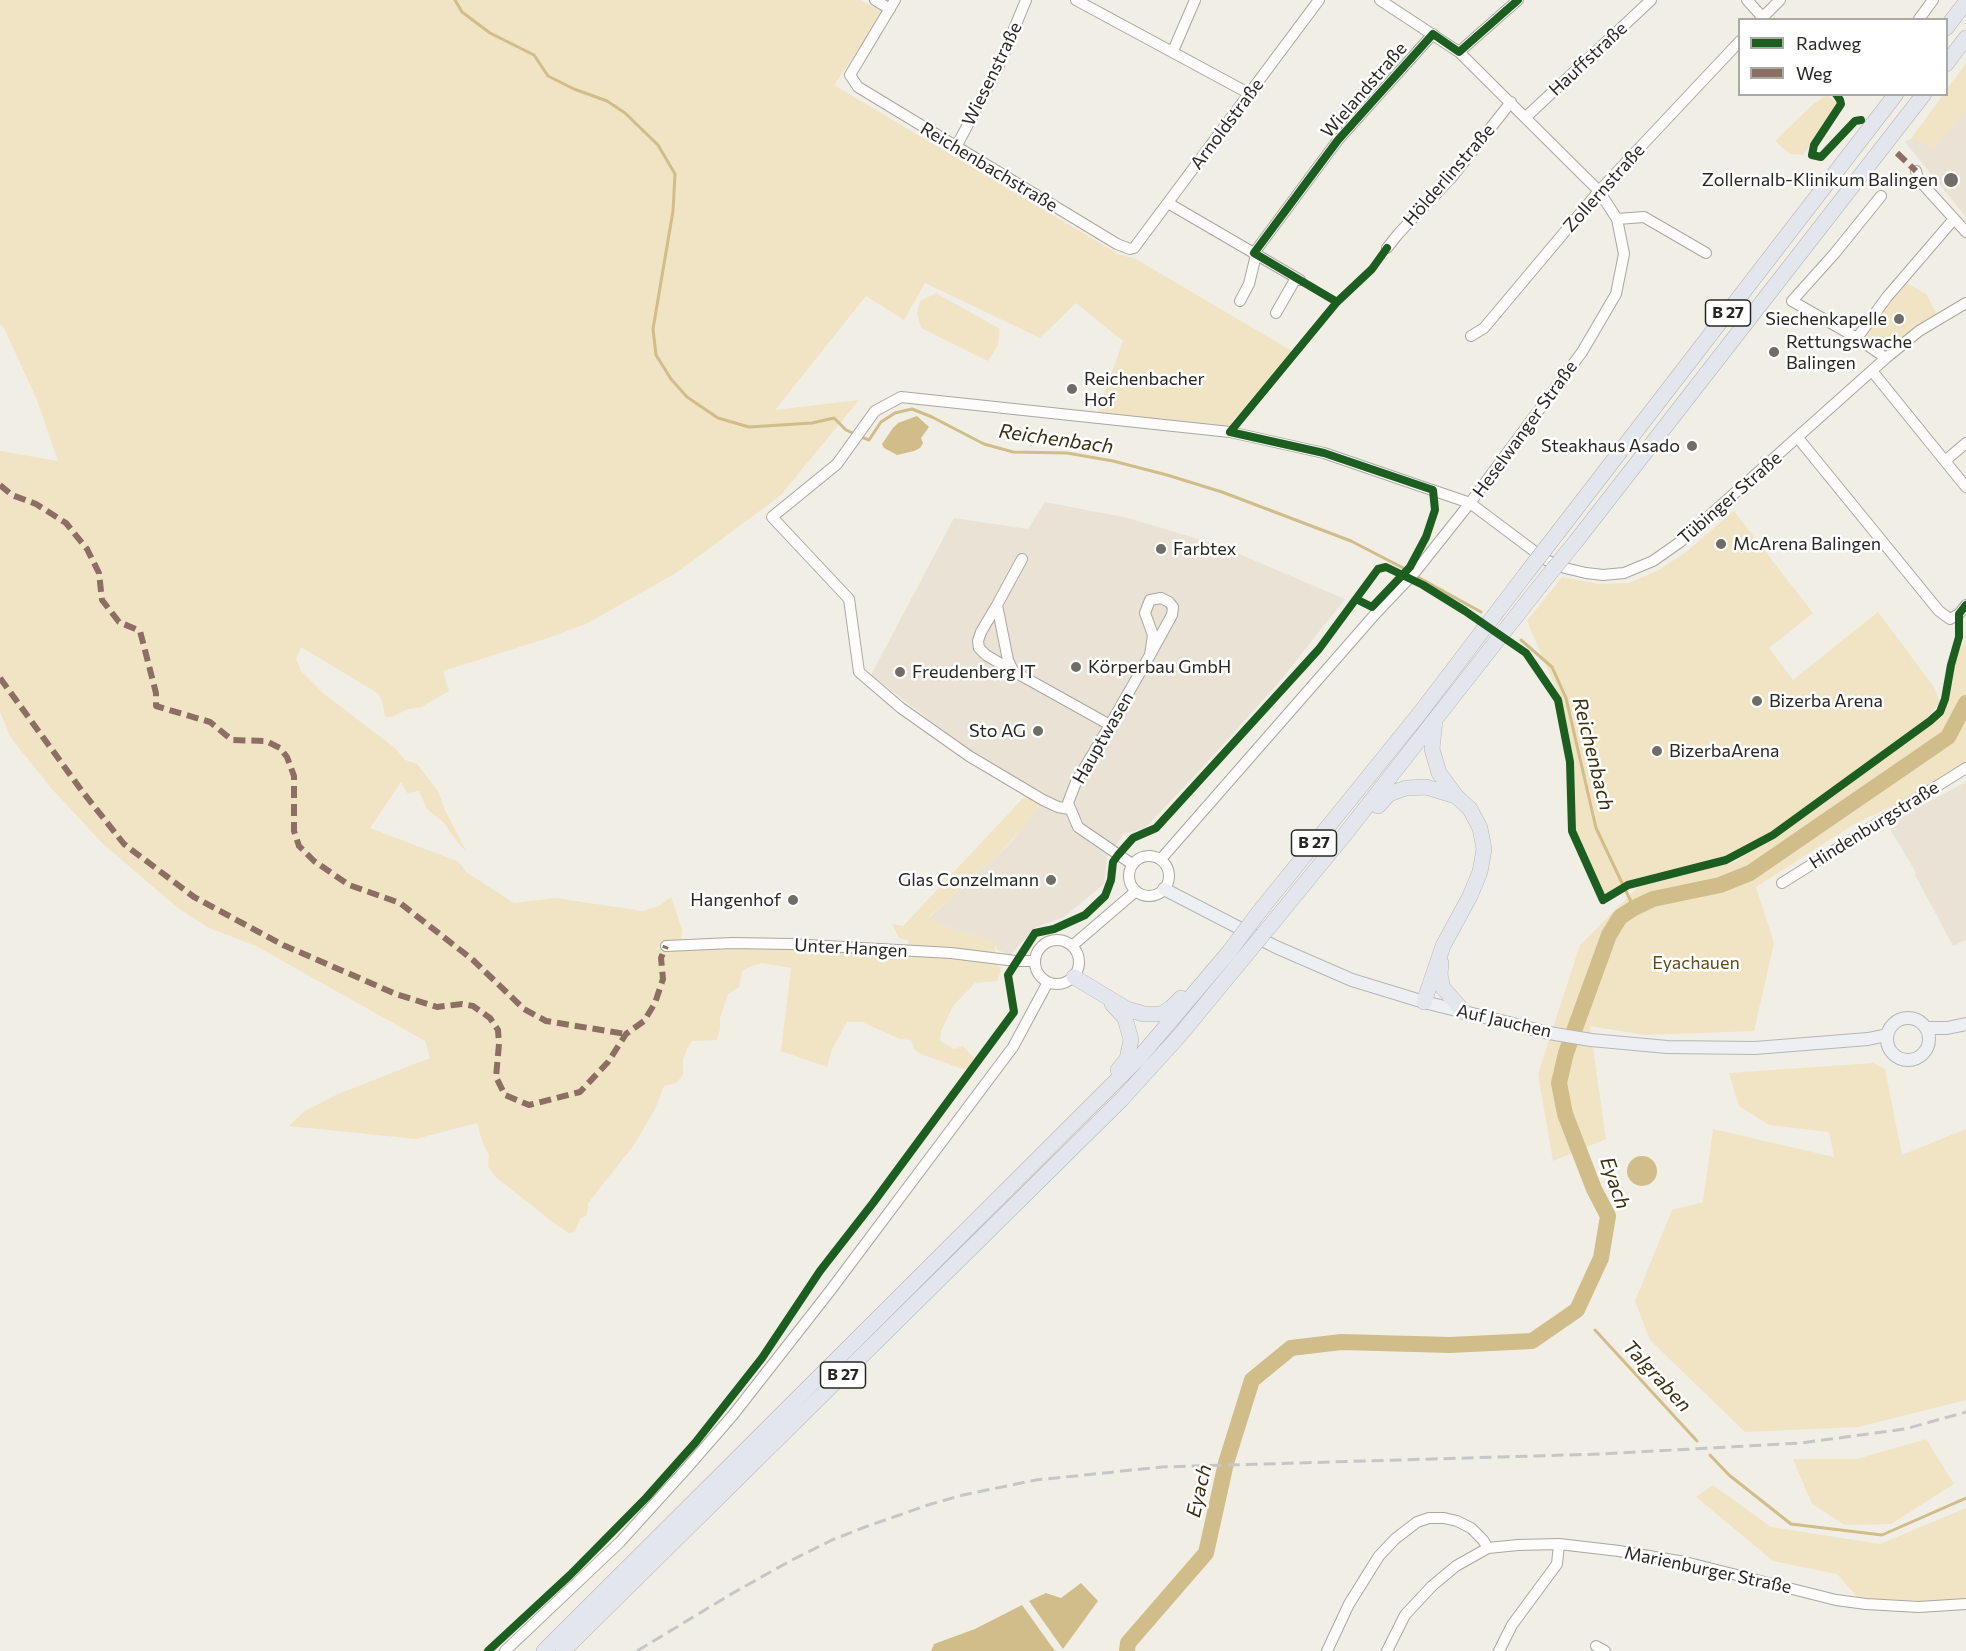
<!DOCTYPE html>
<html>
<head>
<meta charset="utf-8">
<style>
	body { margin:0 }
	#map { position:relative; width:1966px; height:1651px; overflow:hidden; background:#f1eee6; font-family:Commissioner,sans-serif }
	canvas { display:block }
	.legend { position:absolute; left:1738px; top:18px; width:210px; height:78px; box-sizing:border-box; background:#fff; border:2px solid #a9a9a6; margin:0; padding:8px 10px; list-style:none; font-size:18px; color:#292721 }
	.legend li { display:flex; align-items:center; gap:12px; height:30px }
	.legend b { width:30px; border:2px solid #a9a9a6 }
</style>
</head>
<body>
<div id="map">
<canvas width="1966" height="1651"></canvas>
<ul class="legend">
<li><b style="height:8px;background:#1b5e20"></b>Radweg</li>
<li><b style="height:8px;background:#8d6e63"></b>Weg</li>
</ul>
</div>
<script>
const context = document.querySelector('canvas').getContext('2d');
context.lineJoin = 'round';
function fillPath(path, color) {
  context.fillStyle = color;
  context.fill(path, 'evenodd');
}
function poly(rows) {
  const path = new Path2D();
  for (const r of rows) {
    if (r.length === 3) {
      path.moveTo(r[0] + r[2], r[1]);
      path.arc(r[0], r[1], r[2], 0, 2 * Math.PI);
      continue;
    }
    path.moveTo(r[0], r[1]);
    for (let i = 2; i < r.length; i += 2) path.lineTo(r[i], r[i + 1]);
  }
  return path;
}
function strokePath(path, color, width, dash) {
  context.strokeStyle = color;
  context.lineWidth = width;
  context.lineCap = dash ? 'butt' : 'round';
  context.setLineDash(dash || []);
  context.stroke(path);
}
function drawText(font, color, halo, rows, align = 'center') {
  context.font = font + ' Commissioner,sans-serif';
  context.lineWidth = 5;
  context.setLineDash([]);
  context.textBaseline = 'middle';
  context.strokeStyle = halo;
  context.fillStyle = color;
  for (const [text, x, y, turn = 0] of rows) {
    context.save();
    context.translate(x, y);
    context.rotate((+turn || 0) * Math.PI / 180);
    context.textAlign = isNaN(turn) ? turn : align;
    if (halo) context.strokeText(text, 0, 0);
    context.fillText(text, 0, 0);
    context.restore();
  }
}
fillPath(poly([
	[1966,106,1966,217,1905,142],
	[1045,502,1128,518,1218,545,1345,599,1280,681,1201,769,1145,828,1124,834,1107,857,1104,884,1064,917,1036,927,1010,955,997,950,994,942,943,925,929,917,947,902,966,881,997,856,1012,841,1039,806,1039,799,1043,793,974,754,871,675,954,518,1028,529],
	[1966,782,1966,940,1953,946,1915,875,1916,874,1912,866,1884,819,1915,800,1919,807]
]), '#eae3d5');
fillPath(poly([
	[0,0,860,0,884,12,834,85,1120,255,1134,258,1292,351,1226,429,1096,417,1123,341,1076,303,1040,338,925,283,904,320,866,296,775,410,859,400,780,496,676,573,586,624,545,639,443,671,449,691,421,707,408,709,392,717,385,717,383,704,379,694,301,647,296,659,301,671,323,693,395,748,405,760,417,764,438,791,444,808,466,851,459,844,443,822,427,809,419,791,407,793,401,782,370,828,459,862,466,872,514,903,555,898,643,911,659,906,671,897,682,929,681,941,909,951,908,940,899,938,892,924,903,926,1026,795,1039,799,1039,806,1021,830,997,856,966,881,947,902,929,916,943,925,995,942,995,963,1001,968,1000,973,997,981,975,983,953,1006,941,1031,940,1041,954,1049,963,1046,974,1058,969,1069,960,1068,921,1054,915,1050,911,1040,900,1039,862,1022,847,1022,832,1049,827,1067,781,1051,791,968,762,963,750,967,742,971,739,987,728,994,720,1018,720,1029,717,1040,692,1041,687,1049,683,1060,683,1075,676,1083,664,1086,655,1109,634,1145,588,1203,587,1215,580,1219,575,1232,569,1233,555,1224,497,1178,488,1167,489,1155,482,1141,477,1123,416,1139,289,1126,305,1111,338,1094,430,1058,425,1041,256,946,209,928,178,908,103,844,51,788,11,738,0,712,0,451,58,461,37,400,4,328,0,324],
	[1966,63,1966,111,1935,148,1912,137,1943,95,1946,94,1947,89],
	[1827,95,1837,103,1836,108,1803,155,1790,154,1775,141,1812,105],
	[1907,283,1926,294,1937,314,1887,349,1864,335],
	[936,293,1000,329,998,345,988,361,921,328,917,313,920,301],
	[1734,511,1813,613,1769,648,1793,680,1878,612,1934,687,1940,702,1927,718,1771,833,1725,857,1626,882,1605,894,1576,831,1574,762,1561,699,1527,621,1562,577,1599,584,1629,583,1659,570,1687,551],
	[1966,639,1966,764,1904,801,1856,823,1756,887,1774,943,1754,1031,1645,1035,1590,1026,1606,1139,1553,1161,1538,1074,1580,945,1638,887,1735,862,1930,721,1940,712,1945,699,1951,665],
	[1873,1063,1885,1069,1902,1155,1966,1129,1966,1400,1858,1427,1745,1432,1650,1340,1635,1301,1672,1210,1703,1202,1713,1129,1834,1157,1829,1132,1769,1125,1739,1106,1729,1073],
	[1926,1439,1954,1484,1891,1524,1845,1525,1812,1504,1793,1459,1857,1459],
	[1713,1485,1771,1527,1880,1544,1966,1508,1966,1603,1858,1598,1837,1574,1773,1561,1696,1497]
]), '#f0e4c5');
fillPath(poly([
	[917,416,929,427,921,438,923,443,920,448,914,451,897,455,884,448,882,444,893,428,898,423],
	[1642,1171,15],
	[1081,1583,1098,1601,1063,1649,1029,1601,1046,1593,1061,1598],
	[1022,1605,1055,1651,931,1651,934,1644,975,1629]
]), '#d1bd8a');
strokePath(poly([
	[455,0,462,12,490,33,534,55,548,76,574,89,607,101,625,113,658,145,675,174,673,211,653,329,656,355,671,379,687,397,718,418,749,427,812,423,834,418,846,430,855,434],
	[861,437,869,440,881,422,895,413,912,409,932,417,984,444,1013,452,1067,453,1113,461,1167,475,1222,492,1351,541,1411,572],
	[1416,576,1481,612],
	[1521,640,1552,667,1566,698,1596,828,1623,885],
	[1626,891,1634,908],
	[1595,1330,1697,1441],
	[1710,1455,1729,1475,1791,1524,1882,1535,1966,1498]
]), '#d1bd8a', 3);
strokePath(poly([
	[1127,1651,1128,1643,1206,1553,1226,1463,1252,1380,1291,1348,1341,1342,1450,1345,1532,1341,1577,1310,1601,1258,1608,1216,1594,1189,1565,1114,1559,1083,1566,1053,1609,935,1620,917,1634,908,1653,899,1720,885,1750,873,1948,737,1966,703]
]), '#d1bd8a', 16);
const minor = poly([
	[875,0,890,9],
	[895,0,850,75,858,87,1117,244,1130,249,1134,248,1319,0],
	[1076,0,1250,94],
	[1747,0,1765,20],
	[1919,19,1933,0],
	[1760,20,1780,0],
	[1173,51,1195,0],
	[1459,52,1518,0],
	[1526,117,1651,0],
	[956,147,998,68,1026,0],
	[1916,171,1918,179,1966,232],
	[1881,196,1835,253,1792,301,1857,338,1886,358],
	[1168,203,1300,280],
	[1617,219,1644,217,1706,253],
	[1387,248,1399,233,1452,177,1511,102],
	[1254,253,1338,140,1433,34],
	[1240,301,1249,284,1256,255],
	[1276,313,1296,278],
	[1471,336,1484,328,1599,191,1740,41],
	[1857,338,1887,297,1954,219],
	[1872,371,1966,487],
	[1798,438,1939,611,1950,619,1959,614,1966,605],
	[1946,460,1966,443],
	[997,605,1022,559],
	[1013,671,986,655,979,648,978,641,981,632,997,605,1008,660,1013,671,1110,725],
	[1069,809,1058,807,1043,800,969,756,901,708,859,672,849,599,772,517,837,464,875,411,901,397,1230,432,1324,453,1470,503,1546,560,1565,568,1586,573,1603,575,1624,573,1653,561,1680,542,1886,358,1919,331,1966,303],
	[1149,876,20],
	[1161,859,1377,612,1416,571,1470,503,1582,352,1616,294,1624,254,1617,219,1599,191,1459,52,1380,0],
	[1132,864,1078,827,1068,803,1076,782,1110,725,1150,655,1172,615,1173,607,1169,602,1161,598,1150,600,1145,613,1153,635,1150,655],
	[1782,883,1966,768],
	[1057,962,22],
	[666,946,732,943,790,944,951,953,1016,961,1035,961],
	[1072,946,1136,891],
	[1596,1646,1605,1651],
	[505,1651,620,1542,687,1468,733,1415,830,1291,1013,1047,1048,982],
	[1327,1651,1349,1604,1379,1556,1395,1539,1417,1522,1429,1518,1444,1518,1457,1521,1471,1528,1483,1540,1488,1548],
	[1387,1651,1405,1615,1432,1586,1456,1566,1488,1548,1518,1545,1559,1544,1619,1551,1685,1562,1836,1600,1866,1604,1919,1607,1966,1604],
	[1499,1651,1512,1625,1557,1564,1559,1544]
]);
const major = poly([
	[1164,889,1276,947,1352,980,1424,1002,1549,1033,1591,1040,1667,1047,1755,1048,1868,1039,1887,1035],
	[1908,1039,21],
	[1926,1028,1947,1028,1966,1024]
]);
const highway = poly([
	[1946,28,1966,2],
	[1946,64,1966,38],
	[1559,531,1896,94],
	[1577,540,1924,94],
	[1378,806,1389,794,1406,788,1426,787,1456,796],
	[1259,912,1420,713,1525,575],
	[1274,921,1346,833,1539,587],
	[1441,963,1440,975,1443,988,1464,1012],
	[1074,977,1127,1009,1144,1014,1161,1014,1171,1008,1181,998],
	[1424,1002,1443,946,1470,896,1480,872,1484,849,1480,828,1470,809,1456,796,1439,773,1432,749,1435,720],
	[1112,1004,1125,1018,1131,1040,1127,1059,1118,1070],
	[544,1651,1139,1058,1229,952],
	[563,1651,1122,1099,1180,1035,1241,961]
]);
strokePath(minor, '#aaa7a1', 12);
strokePath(major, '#b4b6b9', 14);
strokePath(highway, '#b4b6b9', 16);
strokePath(minor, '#fdfcfb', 10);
strokePath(major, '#eeeff2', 12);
strokePath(highway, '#e3e6ec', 15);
strokePath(poly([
	[637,1651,733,1593,790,1561,832,1540,865,1527,931,1504,963,1495,1036,1480,1162,1467,1601,1454,1801,1443,1905,1429,1966,1412]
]), '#c6c6c4', 3, [12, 6]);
const highwayBridge = poly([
	[1525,575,1559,531],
	[1539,587,1577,540],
	[1229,952,1259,912],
	[1241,961,1274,921]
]);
strokePath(highwayBridge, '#b4b6b9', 16, []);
strokePath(highwayBridge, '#e3e6ec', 15);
strokePath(poly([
	[1897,153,1916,171],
	[0,485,12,495,36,504,66,523,87,549,99,573,102,600,119,622,140,631,156,693,156,706,210,722,232,740,266,741,280,748,287,757,294,776,294,831,299,846,314,861,349,885,400,903,473,960,524,1009,546,1021,626,1034],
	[0,678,82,791,124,844,194,897,283,945,396,994,437,1007,462,1004,473,1006,490,1018,498,1030,499,1044,496,1077,505,1095,529,1105,580,1092,608,1062,626,1034,644,1021,655,1003,663,979,661,958,666,946]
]), '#8d6e63', 6, [12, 6]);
strokePath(poly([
	[1836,94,1840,100,1841,104,1814,145,1812,155,1821,157,1855,121,1861,120],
	[1337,302,1254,253,1338,140,1433,34,1459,52,1518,0],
	[1356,599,1372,607,1410,567,1426,537,1435,510,1433,490,1324,453,1230,432,1337,302,1372,269,1387,248],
	[488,1651,570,1575,646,1498,695,1443,762,1358,820,1271,873,1203,1014,1012,1008,975,1035,933,1054,929,1085,915,1105,896,1111,880,1113,862,1118,855,1133,838,1156,828,1228,749,1319,649,1378,569,1386,567,1423,585,1465,611,1526,653,1558,700,1570,762,1572,831,1603,900,1628,885,1726,860,1773,835,1930,721,1940,712,1945,699,1951,665,1959,637,1959,614,1966,605]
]), '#1b5e20', 8);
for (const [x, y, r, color] of [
	[1951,180,8,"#6f6d66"],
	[1899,319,6,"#6f6d66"],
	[1774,352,6,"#6f6d66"],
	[1072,389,6,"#6f6d66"],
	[1692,446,6,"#6f6d66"],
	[1721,544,6,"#6f6d66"],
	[1161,549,6,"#6f6d66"],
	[1076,667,6,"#6f6d66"],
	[900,672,6,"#6f6d66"],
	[1757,701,6,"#6f6d66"],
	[1038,731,6,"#6f6d66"],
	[1657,751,6,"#6f6d66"],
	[1051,880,6,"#6f6d66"],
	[793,900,6,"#6f6d66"]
]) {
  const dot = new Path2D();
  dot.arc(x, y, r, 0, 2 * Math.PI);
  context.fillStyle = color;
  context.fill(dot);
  strokePath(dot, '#fff', 2);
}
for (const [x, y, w] of [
	[1728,313,45],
	[1314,843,45],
	[843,1375,45]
]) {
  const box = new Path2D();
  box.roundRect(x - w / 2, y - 13, w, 26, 4.5);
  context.fillStyle = '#fff';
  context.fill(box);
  strokePath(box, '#292721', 1.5);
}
drawText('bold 16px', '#292721', null, [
	["B 27",1728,313],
	["B 27",1314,843],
	["B 27",843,1375]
]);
drawText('18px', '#292721', '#fff', [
	["Hauffstraße",1588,59,-43],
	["Wiesenstraße",992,74,-64],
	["Wielandstraße",1364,90,-49],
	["Arnoldstraße",1227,124,-53],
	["Reichenbachstraße",989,167,31],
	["Hölderlinstraße",1449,175,-49],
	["Zollernstraße",1604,188,-48],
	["Heselwanger Straße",1525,429,-54],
	["Tübinger Straße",1730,498,-41],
	["Hauptwasen",1103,738,-60],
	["Hindenburgstraße",1874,825,-32],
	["Unter Hangen",851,948,3],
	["Auf Jauchen",1504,1021,13],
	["Marienburger Straße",1708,1570,12]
]);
drawText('18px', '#292721', '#fff', [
	["Zollernalb-Klinikum Balingen",1938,180,"right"],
	["Siechenkapelle",1887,319,"right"],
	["Rettungswache",1786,342],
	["Balingen",1786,363],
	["Reichenbacher",1084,379],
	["Hof",1084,400],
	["Steakhaus Asado",1680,446,"right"],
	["McArena Balingen",1733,544],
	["Farbtex",1173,549],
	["Körperbau GmbH",1088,667],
	["Freudenberg IT",912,672],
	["Bizerba Arena",1769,701],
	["Sto AG",1026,731,"right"],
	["BizerbaArena",1669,751],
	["Glas Conzelmann",1039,880,"right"],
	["Hangenhof",781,900,"right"]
], 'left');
drawText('18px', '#5f4c17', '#fff', [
	["Eyachauen",1696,963]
]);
drawText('italic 20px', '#3b2f10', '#fff', [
	["Reichenbach",1056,439,8],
	["Reichenbach",1593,754,76],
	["Eyach",1615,1183,71],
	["Talgraben",1657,1376,47],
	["Eyach",1199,1491,-77]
]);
</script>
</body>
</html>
